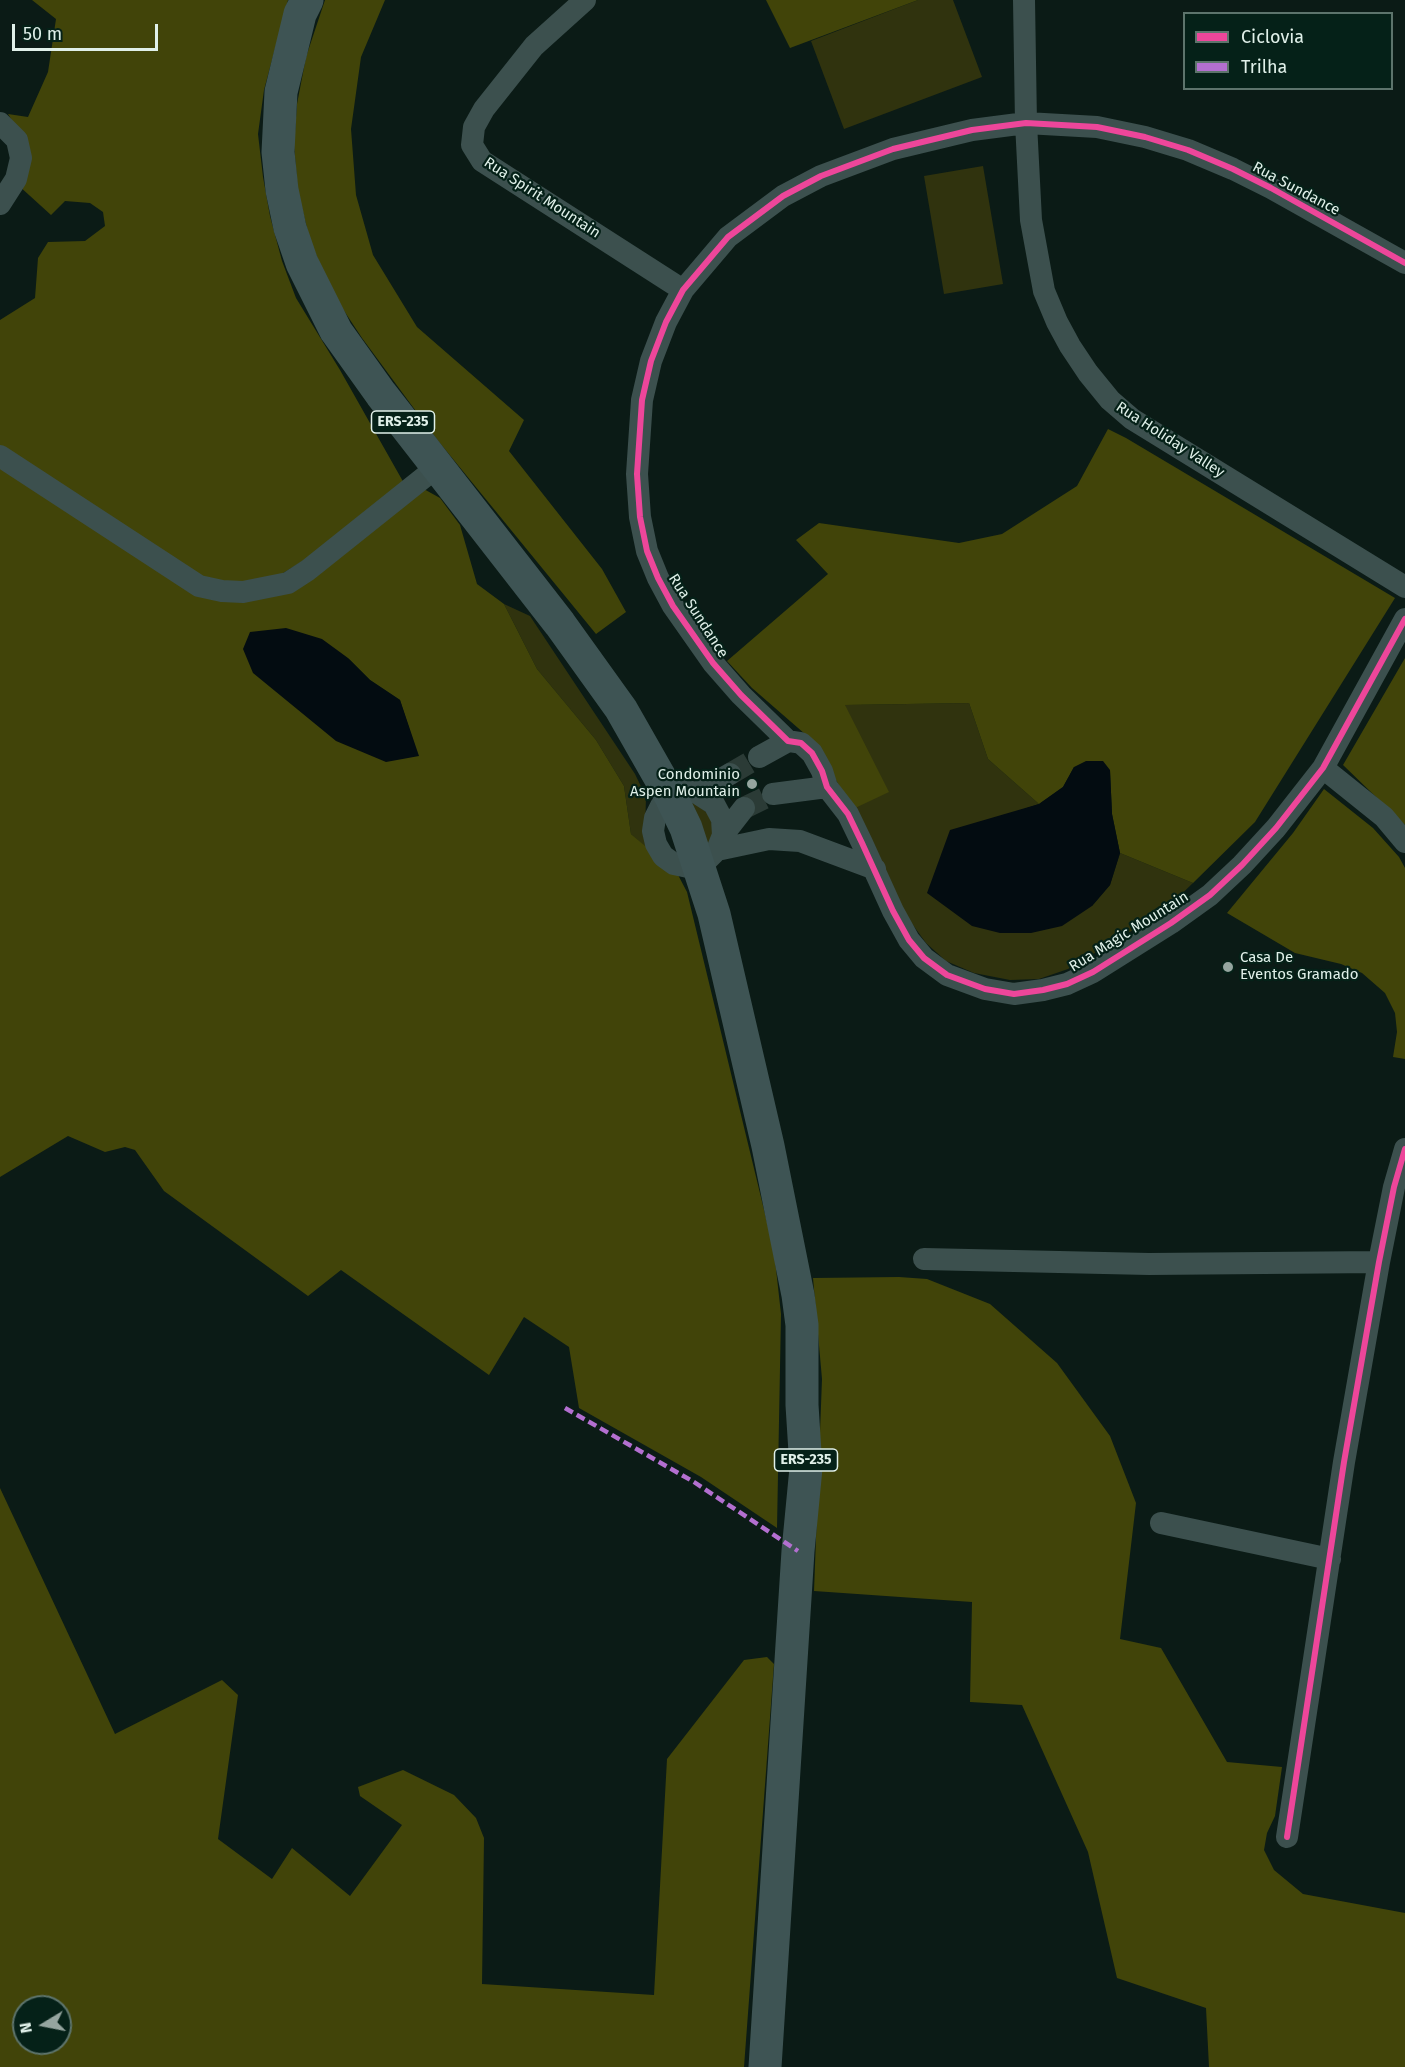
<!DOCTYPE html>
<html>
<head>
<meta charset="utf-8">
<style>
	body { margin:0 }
	#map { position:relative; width:1405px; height:2067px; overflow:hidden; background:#0b1b16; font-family:"Fira Sans",sans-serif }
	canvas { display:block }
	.legend { position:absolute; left:1183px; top:12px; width:210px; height:78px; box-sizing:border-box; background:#052118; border:2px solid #5d746c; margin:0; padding:8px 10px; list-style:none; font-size:18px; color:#e0f0e9 }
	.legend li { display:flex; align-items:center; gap:12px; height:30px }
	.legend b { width:30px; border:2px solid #5d746c }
	.north { position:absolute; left:12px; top:1995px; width:60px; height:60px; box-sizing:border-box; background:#052118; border:2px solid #5d746c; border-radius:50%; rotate:260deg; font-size:16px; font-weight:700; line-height:24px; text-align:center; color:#e0f0e9 }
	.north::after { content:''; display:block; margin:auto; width:21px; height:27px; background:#95a59f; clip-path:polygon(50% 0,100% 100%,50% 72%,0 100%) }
	.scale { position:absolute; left:12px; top:24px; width:146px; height:27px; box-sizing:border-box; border:3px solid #e0f0e9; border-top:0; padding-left:8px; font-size:18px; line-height:21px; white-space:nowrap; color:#e0f0e9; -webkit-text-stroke:4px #052118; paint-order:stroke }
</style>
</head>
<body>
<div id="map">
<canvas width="1405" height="2067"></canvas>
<ul class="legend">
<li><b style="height:8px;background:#ed469a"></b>Ciclovia</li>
<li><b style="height:8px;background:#b36fd0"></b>Trilha</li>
</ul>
<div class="north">N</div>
<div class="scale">50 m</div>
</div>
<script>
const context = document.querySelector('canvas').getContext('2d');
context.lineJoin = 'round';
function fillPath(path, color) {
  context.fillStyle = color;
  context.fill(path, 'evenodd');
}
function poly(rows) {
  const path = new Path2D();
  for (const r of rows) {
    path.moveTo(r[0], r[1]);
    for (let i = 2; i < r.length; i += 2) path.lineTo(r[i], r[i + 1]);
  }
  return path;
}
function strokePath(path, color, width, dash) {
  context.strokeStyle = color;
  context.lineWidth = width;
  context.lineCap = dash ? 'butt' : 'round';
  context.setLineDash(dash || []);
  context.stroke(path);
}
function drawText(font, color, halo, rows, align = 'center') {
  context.font = font + ' "Fira Sans",sans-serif';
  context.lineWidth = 4.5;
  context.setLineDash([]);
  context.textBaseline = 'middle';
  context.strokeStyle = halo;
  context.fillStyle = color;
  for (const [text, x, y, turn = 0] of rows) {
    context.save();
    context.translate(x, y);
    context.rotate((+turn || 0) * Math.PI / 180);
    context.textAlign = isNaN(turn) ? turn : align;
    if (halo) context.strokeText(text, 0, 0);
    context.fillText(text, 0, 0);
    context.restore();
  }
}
fillPath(poly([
	[918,0,953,0,982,77,844,129,811,41],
	[983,166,1003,284,944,294,924,176],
	[504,604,530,616,635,774,646,797,645,833,661,861,631,834,624,786,596,740,537,669],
	[969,703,988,759,1039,804,1012,813,1092,906,1110,885,1120,853,1193,883,1163,912,1068,969,1039,979,1010,980,974,973,946,961,926,943,905,914,853,809,845,705],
	[686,801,696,804,710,815,714,834,706,850]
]), '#30330e');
fillPath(poly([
	[32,0,288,0,264,90,258,134,263,177,270,216,282,261,296,298,340,370,405,485,284,578,243,587,203,579,0,447,0,320,35,298,38,258,48,242,85,241,105,226,103,212,90,203,65,201,51,215,18,185,24,140,8,114,28,117,48,72,56,19],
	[325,0,385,0,361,57,351,129,356,195,373,255,417,327,524,420,509,451,602,569,626,612,596,634,435,437,362,338,331,291,310,240,298,192,294,145,297,104,306,57],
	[766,0,918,0,790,48],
	[1108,429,1126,438,1395,598,1255,822,1193,883,1120,853,1112,814,1110,771,1074,767,1063,787,1039,804,988,759,969,703,845,705,889,792,853,809,813,741,752,688,727,661,828,574,796,540,819,523,959,543,1002,534,1077,486],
	[0,464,197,590,244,597,422,488,440,498,460,525,477,584,504,604,537,669,596,740,624,786,631,834,677,873,687,892,774,1251,781,1314,777,1528,701,1477,579,1408,569,1347,524,1317,489,1375,341,1270,308,1296,164,1191,135,1150,125,1147,105,1152,68,1136,0,1177],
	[348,658,370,680,400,700,418,756],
	[1405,658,1405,825,1343,765],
	[1324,789,1373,828,1399,857,1405,868,1405,1059,1393,1057,1397,1032,1395,1013,1385,993,1362,973,1341,964,1295,953,1227,913,1293,833],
	[899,1277,927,1279,990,1304,1057,1363,1110,1436,1136,1503,1120,1639,1161,1648,1227,1762,1282,1767,1275,1816,1267,1833,1264,1850,1274,1870,1303,1894,1405,1913,1405,2067,1209,2067,1206,2008,1117,1978,1088,1852,1022,1705,970,1702,972,1602,814,1591,822,1379,813,1278],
	[0,1488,115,1734,222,1680,238,1695,218,1839,272,1879,292,1848,350,1896,402,1825,360,1796,358,1787,403,1770,454,1795,476,1818,484,1838,482,1984,654,1995,667,1759,744,1660,767,1657,774,1664,744,2067,0,2067],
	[24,2007,60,2007,60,2043,24,2043]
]), '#414409');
fillPath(poly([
	[286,628,322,639,348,658,370,680,400,700,419,756,386,762,336,741,253,673,243,649,250,632],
	[1086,761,1103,761,1110,770,1112,814,1120,853,1110,885,1092,906,1062,926,1031,933,1000,933,972,926,927,893,950,830,1039,804,1063,787,1074,767]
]), '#030c11');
strokePath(poly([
	[730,774,759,757],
	[744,808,773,794]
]), '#2b3b36', 22, [22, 11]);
strokePath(poly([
	[585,0,534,46,484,109,474,127,472,145,482,161,683,290],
	[1024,0,1026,123,1031,220,1044,291,1057,322,1070,346,1088,373,1110,400,1132,419,1405,587],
	[0,123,17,140,21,158,16,179,0,204],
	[1405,263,1271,188,1233,169,1188,150,1145,137,1097,127,1026,123,972,130,893,149,821,176,783,196,728,237,683,290,666,322,651,361,642,400,637,474,640,517,647,551,658,578,673,606,713,663,741,695,788,741,801,743,812,753,822,771,827,787,848,814,862,843,893,911,909,940,924,958,947,975,985,989,1014,994,1043,990,1067,984,1093,972,1171,923,1210,895,1242,865,1276,828,1323,768,1405,619],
	[0,456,199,586,222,591,243,592,288,583,308,570,437,467],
	[759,757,788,741],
	[1323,768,1384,817,1405,842],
	[687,791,697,793,714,804,722,819,723,835,717,850,708,859,688,867,674,864,663,856,656,844,653,831,655,818,661,806,670,795,687,791],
	[697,793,730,774],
	[773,794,827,787],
	[723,835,744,808],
	[717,850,769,839,800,841,875,869],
	[924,1259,1149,1264,1379,1262],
	[1161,1523,1330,1559],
	[1287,1837,1344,1462,1379,1262,1394,1187,1405,1149]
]), '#3c504e', 22);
strokePath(poly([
	[307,0,300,14,281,92,278,152,282,190,290,228,302,263,336,331,381,394,560,624,621,709,670,795,686,828,714,914,768,1146,798,1295,802,1325,802,1405,806,1468,798,1551,765,2067]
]), '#3e5454', 33);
strokePath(poly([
	[565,1408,694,1482,798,1551]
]), '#b36fd0', 4.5, [9, 4.5]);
strokePath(poly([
	[1405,263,1271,188,1233,169,1188,150,1145,137,1097,127,1026,123,972,130,893,149,821,176,783,196,728,237,683,290,666,322,651,361,642,400,637,474,640,517,647,551,658,578,673,606,713,663,741,695,788,741,801,743,812,753,822,771,827,787,848,814,862,843,893,911,909,940,924,958,947,975,985,989,1014,994,1043,990,1067,984,1093,972,1171,923,1210,895,1242,865,1276,828,1323,768,1405,619],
	[1287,1837,1344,1462,1379,1262,1394,1187,1405,1149]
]), '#ed469a', 6);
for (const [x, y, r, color] of [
	[752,784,6,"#95a59f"],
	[1228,967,6,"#95a59f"]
]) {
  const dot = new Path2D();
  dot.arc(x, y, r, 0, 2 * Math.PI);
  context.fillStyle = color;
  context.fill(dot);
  strokePath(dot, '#052118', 2);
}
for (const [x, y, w] of [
	[403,422,63],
	[806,1460,63]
]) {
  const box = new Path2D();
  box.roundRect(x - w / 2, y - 11, w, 22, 4.5);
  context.fillStyle = '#052118';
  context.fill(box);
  strokePath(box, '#e0f0e9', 1.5);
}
drawText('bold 14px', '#e0f0e9', null, [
	["ERS-235",403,422],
	["ERS-235",806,1460]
]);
drawText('15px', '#e0f0e9', '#052118', [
	["Rua Sundance",1296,189,28],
	["Rua Spirit Mountain",542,198,33],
	["Rua Holiday Valley",1170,440,33],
	["Rua Sundance",698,616,57],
	["Rua Magic Mountain",1129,932,-32]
]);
drawText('15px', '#e0f0e9', '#052118', [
	["Condominio",740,775],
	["Aspen Mountain",740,792],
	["Casa De",1240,958,"left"],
	["Eventos Gramado",1240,975,"left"]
], 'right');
</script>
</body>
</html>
